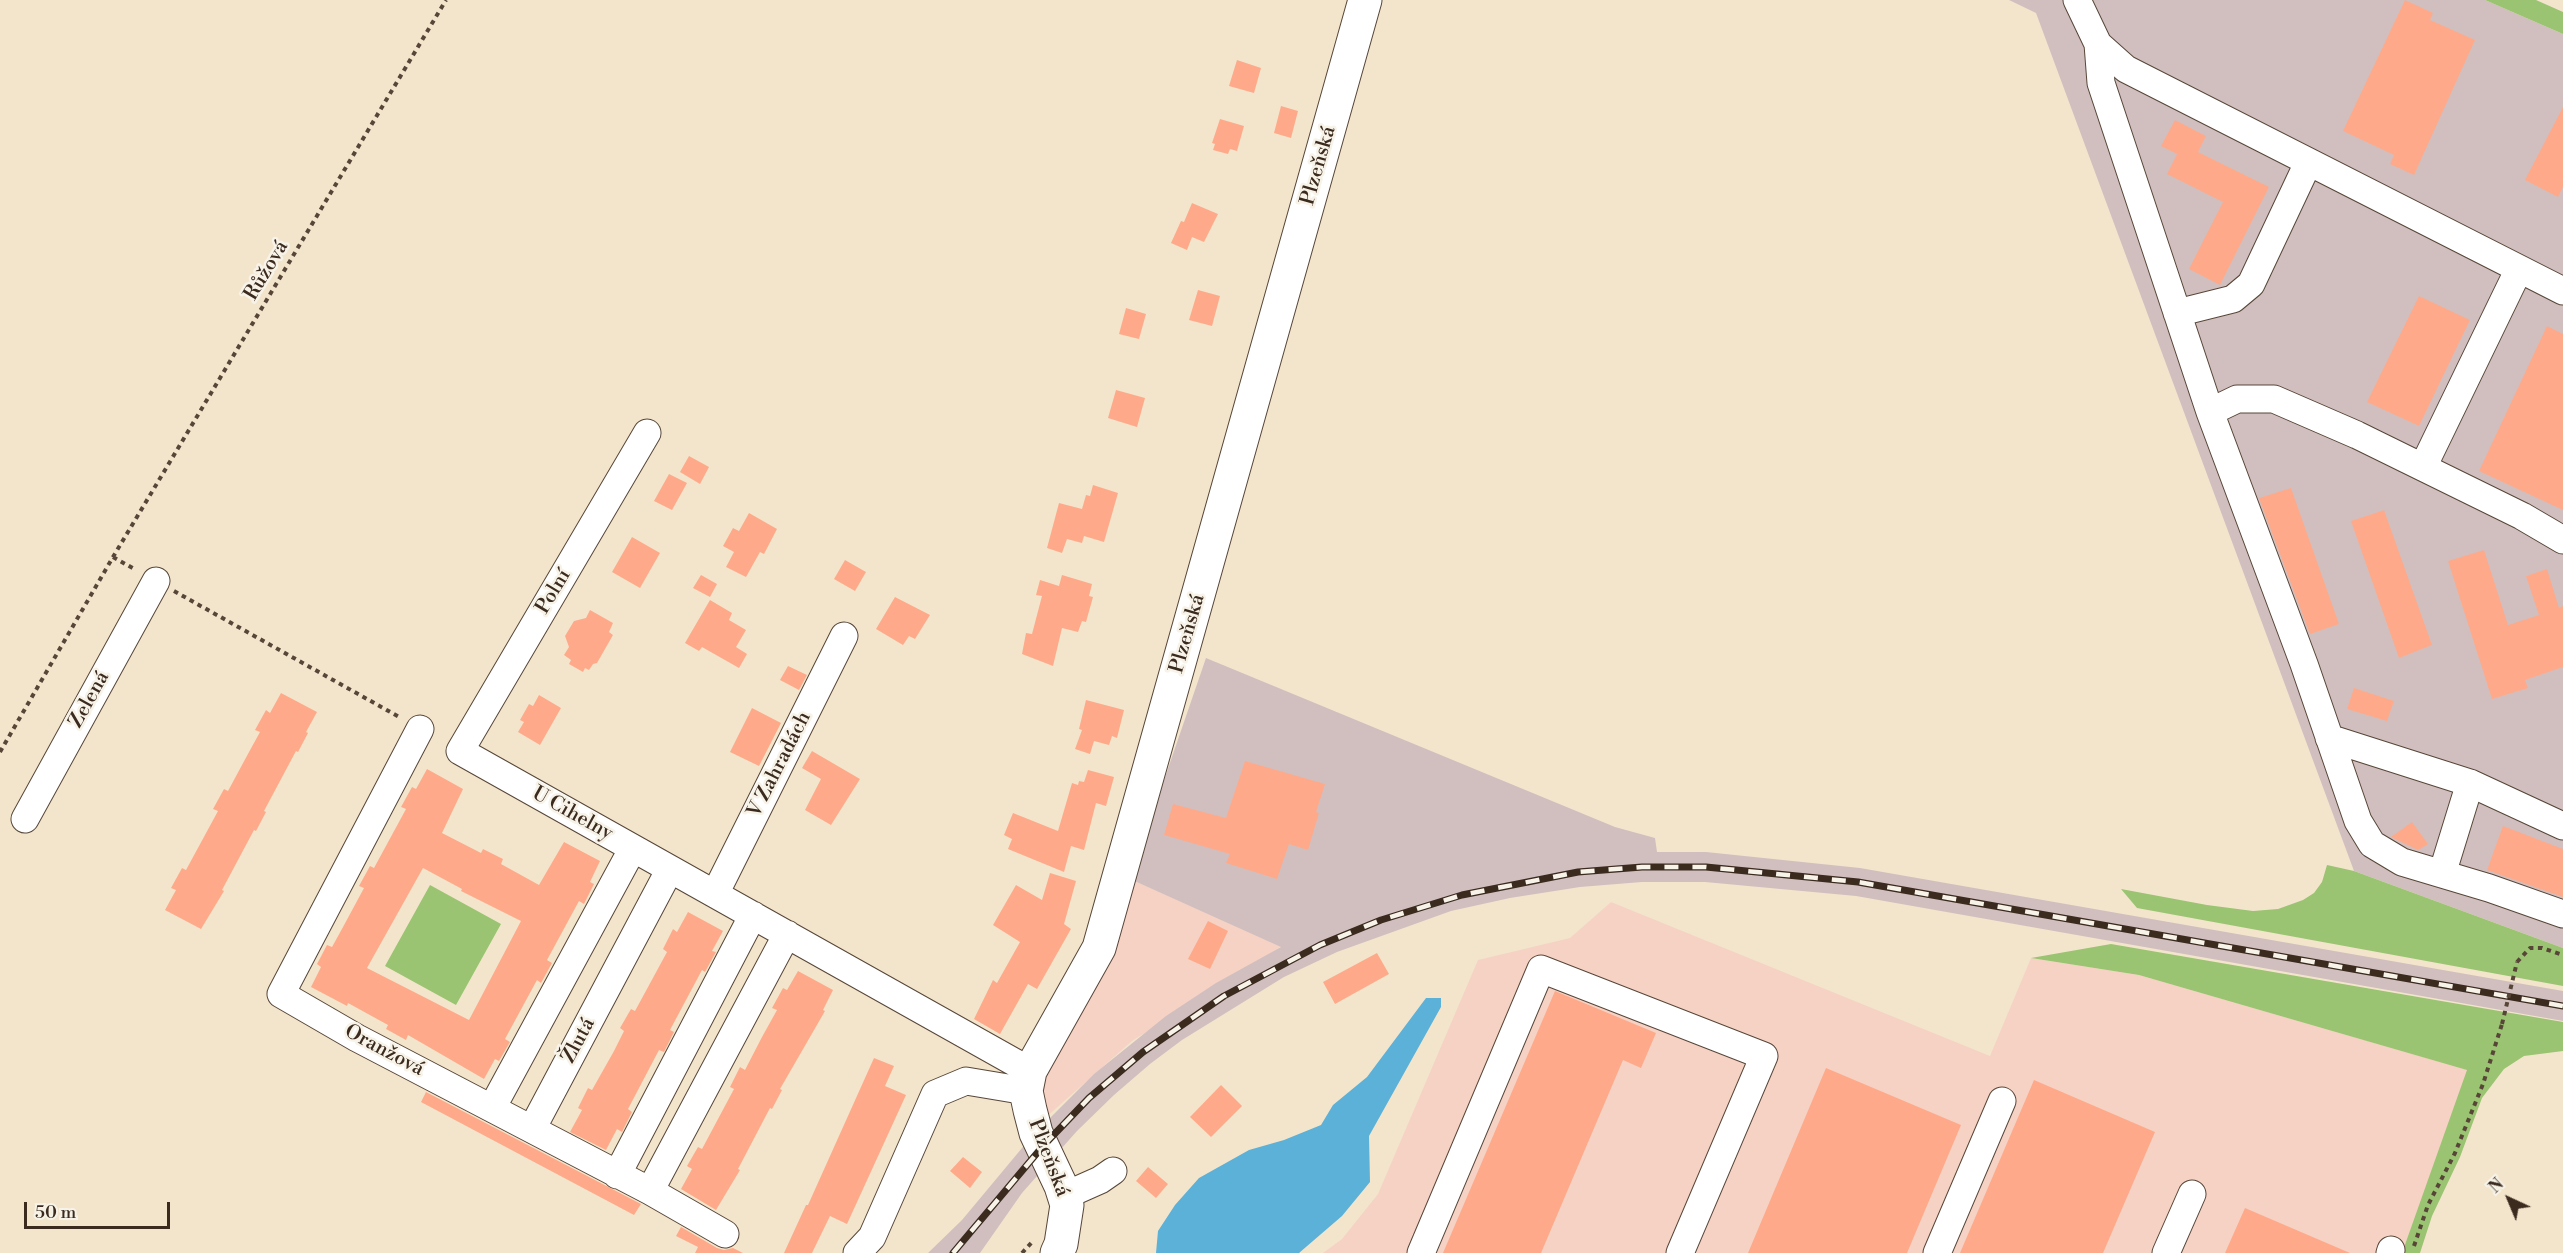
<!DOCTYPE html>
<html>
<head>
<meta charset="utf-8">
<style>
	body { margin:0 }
	#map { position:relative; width:2563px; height:1253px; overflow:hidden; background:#f3e5cc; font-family:"Libre Bodoni",serif }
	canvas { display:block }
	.north { position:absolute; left:2479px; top:1169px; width:60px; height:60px; -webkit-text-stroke:4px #f7f3e8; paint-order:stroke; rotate:316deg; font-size:16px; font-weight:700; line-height:24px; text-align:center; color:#3b2a1e }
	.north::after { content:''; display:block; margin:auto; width:21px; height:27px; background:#3b2a1e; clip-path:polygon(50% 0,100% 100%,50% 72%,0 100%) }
	.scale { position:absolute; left:24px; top:1202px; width:146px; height:27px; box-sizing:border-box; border:3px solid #3b2a1e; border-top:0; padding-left:8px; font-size:18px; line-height:21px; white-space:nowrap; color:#3b2a1e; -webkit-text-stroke:4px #f7f3e8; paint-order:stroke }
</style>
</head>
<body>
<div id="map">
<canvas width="2563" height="1253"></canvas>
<div class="north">N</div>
<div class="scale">50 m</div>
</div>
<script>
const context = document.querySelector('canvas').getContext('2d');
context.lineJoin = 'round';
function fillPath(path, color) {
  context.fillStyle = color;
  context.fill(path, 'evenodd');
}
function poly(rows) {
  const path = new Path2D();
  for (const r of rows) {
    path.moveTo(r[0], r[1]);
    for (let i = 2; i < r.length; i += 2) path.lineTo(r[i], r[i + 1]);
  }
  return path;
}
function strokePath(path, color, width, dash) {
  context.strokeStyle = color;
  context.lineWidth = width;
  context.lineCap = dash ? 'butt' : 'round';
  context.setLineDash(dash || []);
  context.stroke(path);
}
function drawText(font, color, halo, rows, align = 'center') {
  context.font = font + ' "Libre Bodoni",serif';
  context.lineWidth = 5;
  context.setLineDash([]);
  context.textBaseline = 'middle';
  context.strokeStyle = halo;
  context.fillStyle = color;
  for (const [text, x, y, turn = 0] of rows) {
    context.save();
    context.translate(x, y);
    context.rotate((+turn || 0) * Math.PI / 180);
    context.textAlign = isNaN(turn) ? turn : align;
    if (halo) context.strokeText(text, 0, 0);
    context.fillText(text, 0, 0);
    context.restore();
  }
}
fillPath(poly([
	[1130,879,1282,946,1132,1041,1044,1119,1036,1092],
	[1611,902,1990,1056,2031,958,2139,975,2468,1070,2402,1253,1323,1253,1342,1239,1378,1194,1478,960,1570,938]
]), '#f6d2c5');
fillPath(poly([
	[2009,0,2485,0,2563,34,2563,948,2354,871,2036,13],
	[1206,658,1615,827,1655,838,1657,852,1706,852,1860,868,2563,991,2563,1021,1856,896,1705,882,1642,882,1580,887,1510,898,1451,911,1337,952,1284,977,1182,1040,1150,1064,1114,1095,1077,1131,1022,1193,980,1253,928,1253,962,1220,1032,1136,1094,1074,1166,1016,1216,983,1281,947,1130,879]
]), '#d1bfbf');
fillPath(poly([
	[2485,0,2536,0,2563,12,2563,34],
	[2327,865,2354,871,2563,948,2563,986,2137,908,2121,889,2207,905,2253,911,2278,909,2303,900,2314,893,2322,882],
	[430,885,501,924,456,1005,385,966],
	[2111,944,2563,1022,2563,1051,2524,1056,2504,1069,2482,1098,2460,1157,2432,1216,2420,1253,2402,1253,2467,1070,2139,975,2031,958]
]), '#9ac471');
fillPath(poly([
	[1426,998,1441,998,1441,1007,1369,1136,1370,1182,1342,1216,1299,1253,1156,1253,1158,1231,1175,1205,1199,1178,1249,1150,1284,1140,1321,1125,1333,1105,1367,1077]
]), '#5cb1d8');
fillPath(poly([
	[2405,0,2433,13,2430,20,2475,40,2414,175,2390,164,2394,155,2343,131],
	[1237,60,1261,68,1254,93,1229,86],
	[1281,106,1298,111,1291,138,1274,133],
	[2563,107,2563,187,2558,197,2525,180],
	[1220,119,1244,126,1237,151,1230,149,1228,154,1213,150,1215,144,1212,143],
	[2175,120,2206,136,2198,152,2269,187,2220,285,2189,269,2223,202,2167,174,2177,154,2161,146],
	[1192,203,1218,214,1204,242,1192,237,1187,250,1171,243,1181,221,1184,222],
	[1198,290,1220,296,1212,326,1189,320],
	[2419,296,2470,320,2419,426,2367,402],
	[1126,308,1146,314,1139,339,1119,334],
	[2547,326,2563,334,2563,510,2479,471],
	[1116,390,1145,398,1137,427,1108,418],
	[689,456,709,467,700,484,680,472],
	[669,474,687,483,672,510,654,501],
	[1093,485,1118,493,1104,542,1084,536,1082,543,1067,539,1062,553,1047,548,1059,503,1082,509,1086,495,1090,496],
	[2291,488,2339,624,2310,634,2259,498],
	[2384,510,2432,645,2399,658,2351,521],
	[749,513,777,529,764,554,760,552,746,577,726,567,734,552,723,546,733,528,739,531],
	[632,537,660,553,640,588,612,572],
	[2484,550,2508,625,2539,615,2526,576,2547,569,2559,608,2563,606,2563,667,2525,680,2528,688,2492,699,2448,561],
	[845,560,866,572,855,591,834,579],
	[701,575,717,584,710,597,693,588],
	[1062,575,1092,584,1089,596,1093,597,1086,622,1082,621,1078,632,1062,628,1053,666,1022,654,1026,633,1032,634,1042,596,1036,595,1040,580,1059,586],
	[895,597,930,615,915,639,909,636,903,645,876,629],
	[710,600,732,613,729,620,746,630,736,647,747,654,739,668,702,647,699,651,685,643],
	[590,610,613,623,609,632,613,635,597,663,593,664,589,670,585,668,583,672,569,664,571,660,564,655,569,647,565,636,574,621,586,618],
	[788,666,807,675,799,690,780,680],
	[2354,688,2394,701,2387,721,2347,709],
	[281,693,317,712,306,732,308,733,298,752,296,751,264,811,266,812,256,831,254,830,222,890,224,891,201,929,165,910,176,890,171,888,182,868,186,870,218,811,213,809,224,789,228,791,249,752,260,732,255,730,266,710,270,713],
	[539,695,561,708,540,745,518,732,524,722,520,720,529,704,533,706],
	[1086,700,1124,710,1117,738,1112,736,1109,745,1094,741,1090,754,1075,749,1082,730,1079,729],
	[752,708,781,723,759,766,730,752],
	[812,751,860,779,831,825,805,810,821,779,802,768],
	[1245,761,1325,784,1316,812,1319,813,1308,850,1289,844,1277,879,1226,863,1230,854,1164,835,1173,804,1226,818],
	[427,769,463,789,442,833,481,853,483,849,503,859,501,864,539,885,564,842,600,861,590,882,594,884,584,904,579,901,547,960,552,963,541,983,537,980,505,1039,510,1042,499,1061,495,1059,484,1079,408,1035,406,1040,386,1029,388,1025,348,1003,347,1006,311,987,321,967,317,964,327,945,332,947,343,927,364,888,359,886,370,866,374,868,406,809,401,807,412,787,416,789],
	[423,868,462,889,461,891,521,921,469,1020,367,968],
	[1088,770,1114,777,1106,806,1096,803,1084,850,1071,846,1064,872,1008,849,1012,839,1004,835,1013,813,1058,831,1072,783,1078,785,1079,781,1084,782],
	[2412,822,2428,844,2418,850,2391,837],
	[2503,826,2563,849,2563,897,2487,870],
	[1050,873,1076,881,1064,924,1071,929,1037,989,1028,984,1000,1034,974,1019,993,980,997,983,1020,942,993,925,1016,885,1042,900],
	[688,912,723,931,712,951,716,952,705,972,702,970,670,1030,674,1032,664,1052,659,1050,638,1090,628,1109,632,1112,622,1132,617,1129,606,1150,570,1132,582,1110,578,1108,588,1088,592,1090,614,1051,624,1031,620,1028,631,1009,635,1011,667,952,663,949,673,929,677,932],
	[1208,921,1228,931,1210,969,1188,959],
	[1377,953,1389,974,1335,1004,1323,982],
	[798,971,833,990,823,1010,825,1011,780,1089,782,1090,772,1109,770,1108,738,1169,740,1170,716,1210,681,1189,692,1169,687,1166,698,1147,702,1149,734,1089,730,1087,740,1067,745,1070,762,1037,777,1010,772,1008,783,988,787,990],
	[1555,991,1656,1033,1641,1068,1623,1060,1541,1253,1443,1253],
	[874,1058,894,1066,885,1086,906,1095,847,1224,830,1216,812,1253,784,1253,806,1205,808,1205],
	[1826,1068,1961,1125,1907,1253,1748,1253],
	[2034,1080,2155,1132,2103,1253,1960,1253],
	[1221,1085,1242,1106,1211,1137,1190,1117],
	[426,1092,641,1204,634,1215,421,1102],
	[963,1157,982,1172,970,1188,950,1171],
	[1148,1167,1168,1184,1156,1198,1136,1181],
	[2245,1208,2350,1253,2225,1253],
	[681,1227,717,1248,724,1250,733,1248,743,1253,695,1253,698,1247,676,1236]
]), '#feaa8a');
const minor = poly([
	[2077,0,2098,44,2126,69,2563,291],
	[2098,44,2101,83,2210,412,2304,664,2358,821,2372,844,2402,862,2489,888,2563,914],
	[2177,313,2233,299,2251,284,2308,163],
	[2210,412,2237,399,2274,399,2357,435,2522,516,2563,540],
	[647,433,460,751,1030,1071],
	[2423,467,2519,269],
	[420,729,281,994,357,1038,650,1191,725,1234],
	[2329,738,2470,783,2563,826],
	[25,819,156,581],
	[2442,874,2470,783],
	[715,894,844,636],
	[492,1108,633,848],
	[532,1129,670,869],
	[617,1175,753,915],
	[650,1191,787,934],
	[1064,1196,1100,1180,1113,1171],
	[857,1253,872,1237,935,1094,966,1081,1026,1091],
	[1421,1253,1541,969,1764,1056,1680,1253],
	[1937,1253,2002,1101],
	[2166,1253,2192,1194],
	[2390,1253,2391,1250]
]);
const major = poly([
	[1057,1253,1061,1244,1067,1205,1061,1186,1036,1133,1030,1110,1026,1091,1030,1071,1099,948,1365,0]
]);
strokePath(minor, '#574638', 29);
strokePath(major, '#574638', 35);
strokePath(poly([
	[113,557,136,570],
	[174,591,401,718],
	[0,752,113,557,446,0],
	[2517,962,2530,948,2542,948,2563,955],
	[2414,1246,2428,1205,2455,1153,2483,1084,2502,1024],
	[1022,1253,1033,1241]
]), '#574638', 4, [4.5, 4.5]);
strokePath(minor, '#fff', 27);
strokePath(major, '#fff', 33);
const rail = poly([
	[953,1253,1043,1146,1089,1098,1143,1052,1224,996,1320,945,1381,920,1462,895,1578,872,1642,867,1706,867,1858,882,2563,1006]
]);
strokePath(rail, '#3b2a1e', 7);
strokePath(rail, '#f7f3e8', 4.5, [14]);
strokePath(poly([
	[2502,1024,2517,962]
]), '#574638', 4, [4.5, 4.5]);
drawText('20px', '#3b2a1e', '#f7f3e8', [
	["Plzeňská",1319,166,-74],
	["Růžová",267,271,-59],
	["Polní",554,592,-59],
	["Plzeňská",1188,634,-74],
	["Zelená",90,700,-61],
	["V Zahradách",780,765,-63],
	["U Cihelny",572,814,29],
	["Žlutá",579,1041,-62],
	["Oranžová",384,1051,28],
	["Plzeňská",1048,1158,69]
]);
</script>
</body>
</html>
